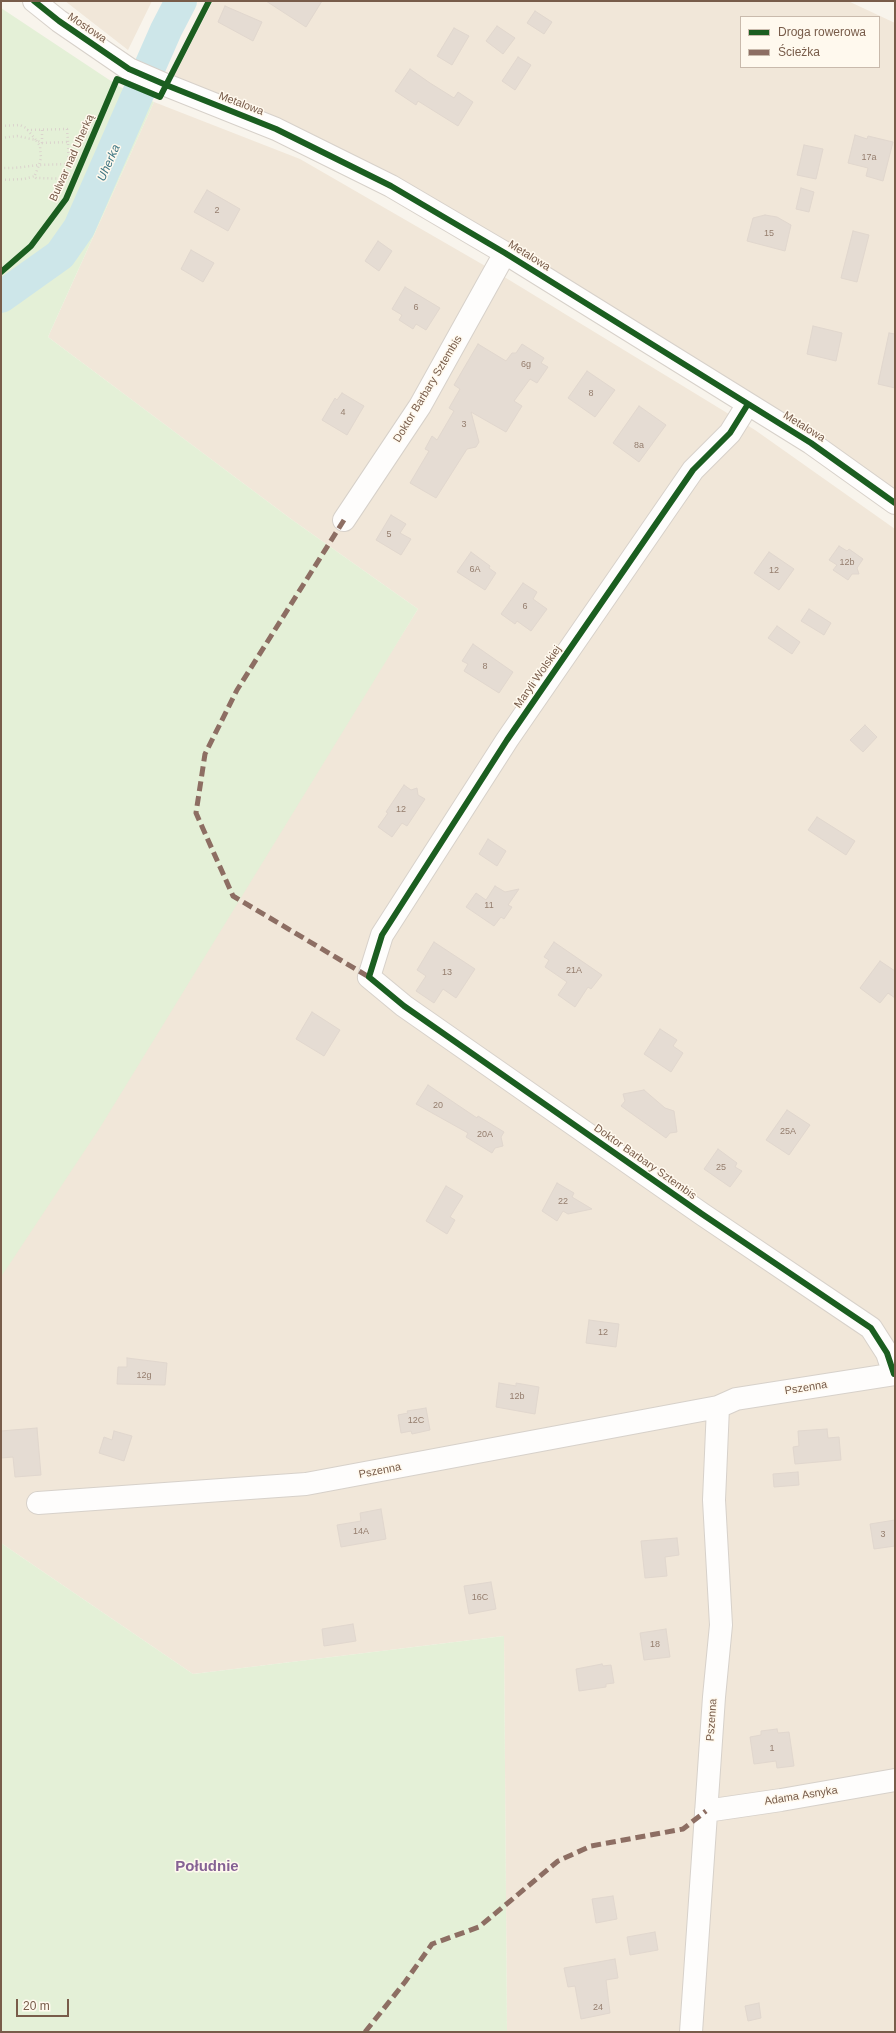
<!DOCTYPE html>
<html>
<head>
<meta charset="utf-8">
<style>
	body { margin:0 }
	#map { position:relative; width:896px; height:2033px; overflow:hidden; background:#f8f4ec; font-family:Arial,sans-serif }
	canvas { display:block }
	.frame { position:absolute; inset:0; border:2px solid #785c4a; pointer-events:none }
	.legend { position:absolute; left:740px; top:16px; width:140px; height:52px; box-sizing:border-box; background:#fff9ee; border:1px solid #c9baac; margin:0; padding:5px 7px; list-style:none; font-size:12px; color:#785c4a }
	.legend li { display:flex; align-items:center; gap:8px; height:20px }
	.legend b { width:20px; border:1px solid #c9baac }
	.scale { position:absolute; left:16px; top:1999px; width:53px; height:18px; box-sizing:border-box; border:2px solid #785c4a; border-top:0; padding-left:5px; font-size:12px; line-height:14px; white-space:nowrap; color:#785c4a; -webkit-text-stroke:3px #fff9ee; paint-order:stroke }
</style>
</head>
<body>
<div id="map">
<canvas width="896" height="2033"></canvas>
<div class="frame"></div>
<ul class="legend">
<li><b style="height:5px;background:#1b5e20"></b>Droga rowerowa</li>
<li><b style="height:5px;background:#8d6e63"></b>Ścieżka</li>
</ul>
<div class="scale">20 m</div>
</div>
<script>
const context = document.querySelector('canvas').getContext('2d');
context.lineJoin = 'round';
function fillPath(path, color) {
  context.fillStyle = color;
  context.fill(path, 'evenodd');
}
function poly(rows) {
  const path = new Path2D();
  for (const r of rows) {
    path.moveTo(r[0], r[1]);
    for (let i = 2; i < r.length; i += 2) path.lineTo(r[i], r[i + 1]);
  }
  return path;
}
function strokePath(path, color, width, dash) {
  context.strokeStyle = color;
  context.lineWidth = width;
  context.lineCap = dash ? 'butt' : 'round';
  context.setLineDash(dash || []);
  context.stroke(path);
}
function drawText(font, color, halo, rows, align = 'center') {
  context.font = font + ' Arial,sans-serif';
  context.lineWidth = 3;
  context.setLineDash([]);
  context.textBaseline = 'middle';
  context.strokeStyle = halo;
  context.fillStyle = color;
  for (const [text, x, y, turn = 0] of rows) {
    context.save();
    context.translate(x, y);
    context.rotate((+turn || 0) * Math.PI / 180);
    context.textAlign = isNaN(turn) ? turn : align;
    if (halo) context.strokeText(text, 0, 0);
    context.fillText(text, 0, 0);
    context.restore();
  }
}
fillPath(poly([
	[65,1,152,1,128,50],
	[213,1,848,1,895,23,895,491,749,391,408,183,173,78],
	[741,17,879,17,879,67,741,67],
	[154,102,300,159,506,278,755,430,895,529,895,2032,507,2032,504,1636,193,1674,1,1543,1,1273,418,609,291,519,48,337]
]), '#f1e7d9');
fillPath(poly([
	[1,8,120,87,154,102,48,337,291,519,418,609,101,1126,1,1277],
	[1,1543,193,1674,504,1636,507,2032,1,2032]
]), '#e4f0d7');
strokePath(poly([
	[1,297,60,255,79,228,166,30,181,1]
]), '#cde6e9', 32);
const building = poly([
	[266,1,322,1,306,27,266,1],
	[225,6,262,22,253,41,218,22,225,6],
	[535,11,552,22,544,34,527,23,535,11],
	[497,26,515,38,503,54,486,41,497,26],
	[454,28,469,36,452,65,437,56,454,28],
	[518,57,531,65,515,90,502,81,518,57],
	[410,69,430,83,454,98,458,92,473,102,458,126,418,101,416,105,395,91,410,69],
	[855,135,867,139,868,136,893,142,883,181,866,176,868,168,848,163,855,135],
	[804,145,823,149,816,179,797,175,804,145],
	[801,188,814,192,809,212,796,209,801,188],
	[207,190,240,209,228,231,194,212,207,190],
	[765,215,777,217,791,225,785,251,747,241,753,218,765,215],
	[853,231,869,235,857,282,841,278,853,231],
	[378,241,392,251,379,271,365,261,378,241],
	[191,250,214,263,203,282,181,269,191,250],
	[405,287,440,308,426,330,416,324,413,329,399,320,402,315,392,309,405,287],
	[813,326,842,333,836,361,807,354,813,326],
	[889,333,895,334,895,388,878,384,889,333],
	[478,344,506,361,512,353,516,353,522,344,544,358,541,363,548,367,537,383,530,379,514,401,522,406,506,432,471,412,479,442,476,447,467,449,436,498,410,483,429,451,425,449,432,436,437,440,454,411,449,408,460,389,454,385,478,344],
	[587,371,615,390,595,417,568,398,587,371],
	[342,393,364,406,347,435,322,420,335,398,337,400,342,393],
	[639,406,666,425,639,462,613,443,639,406],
	[391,515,406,524,400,533,411,539,401,555,376,540,391,515],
	[839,546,847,551,849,549,863,559,857,568,859,574,852,574,848,580,833,570,837,565,829,560,839,546],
	[471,552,490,566,489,568,496,573,485,590,457,572,471,552],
	[769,552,794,569,779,590,754,573,769,552],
	[523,583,537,592,533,599,547,609,531,631,517,621,515,624,501,614,523,583],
	[809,609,831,623,824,635,801,621,809,609],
	[777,626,800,642,792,654,768,638,777,626],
	[473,644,513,672,499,693,464,671,468,664,462,661,473,644],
	[865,725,877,737,863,752,850,740,865,725],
	[404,785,411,790,417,788,418,795,425,799,407,826,402,823,392,837,378,827,388,813,386,812,404,785],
	[817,817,855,841,846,855,808,830,817,817],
	[488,839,506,851,497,866,479,854,488,839],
	[495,886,505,892,519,889,508,905,512,907,504,919,501,917,494,926,466,907,476,893,486,900,495,886],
	[434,942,475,969,456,998,443,989,434,1003,416,991,426,976,417,970,434,942],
	[554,942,602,975,591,989,588,987,575,1007,558,995,567,982,545,967,549,960,544,957,554,942],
	[880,961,895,971,895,998,888,993,880,1003,860,988,880,961],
	[312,1012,340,1030,324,1056,296,1039,312,1012],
	[660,1029,677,1040,673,1046,683,1053,671,1072,644,1054,660,1029],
	[428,1085,477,1118,478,1116,504,1132,501,1137,503,1146,495,1148,492,1153,466,1137,468,1133,416,1104,428,1085],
	[644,1090,665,1108,674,1111,677,1132,670,1133,666,1138,621,1106,625,1101,623,1094,644,1090],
	[787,1110,810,1125,789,1155,766,1140,787,1110],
	[718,1149,737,1163,735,1167,742,1171,730,1187,704,1169,718,1149],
	[557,1183,574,1193,572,1197,592,1209,568,1214,563,1211,557,1221,542,1211,557,1183],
	[446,1186,463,1196,450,1217,455,1220,447,1234,426,1221,446,1186],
	[589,1320,619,1324,616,1347,586,1343,589,1320],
	[127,1358,167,1363,165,1385,117,1384,118,1367,127,1367,127,1358],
	[499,1383,516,1386,516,1383,539,1387,535,1414,496,1407,499,1383],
	[426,1408,430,1430,412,1434,411,1431,401,1433,398,1415,408,1413,407,1411,426,1408],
	[37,1428,41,1475,15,1477,13,1457,1,1458,1,1431,37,1428],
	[827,1429,828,1438,839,1437,841,1460,795,1464,793,1447,799,1446,798,1431,827,1429],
	[114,1431,132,1436,124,1461,99,1453,104,1437,112,1440,114,1431],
	[798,1472,799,1485,774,1487,773,1474,798,1472],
	[381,1509,386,1539,341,1547,337,1525,361,1521,360,1513,381,1509],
	[895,1520,895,1546,874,1549,870,1524,895,1520],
	[677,1538,679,1555,665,1557,667,1576,645,1578,641,1541,677,1538],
	[491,1582,496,1609,469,1614,464,1586,491,1582],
	[353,1624,356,1641,324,1646,322,1629,353,1624],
	[666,1629,670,1657,644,1660,640,1633,666,1629],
	[602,1664,603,1666,611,1665,614,1683,606,1684,606,1687,579,1691,576,1669,602,1664],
	[777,1729,778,1733,789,1732,794,1766,777,1768,776,1761,754,1764,750,1737,761,1735,761,1731,777,1729],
	[613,1896,617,1919,596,1923,592,1899,613,1896],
	[655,1932,658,1950,630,1955,627,1937,655,1932],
	[615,1959,618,1978,606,1980,610,2013,581,2019,575,1986,568,1987,564,1968,615,1959],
	[759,2003,761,2018,748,2021,745,2006,759,2003]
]);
fillPath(building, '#e5dcd3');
strokePath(building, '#e1d7ce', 1);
const minor = poly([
	[34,1,59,21,129,69,166,85,276,129,391,186,505,253,811,443,895,503],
	[748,404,730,433,693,470,507,740,382,935,369,977,404,1006,702,1214,871,1328,887,1353,894,1374],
	[344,520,420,406,505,253],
	[38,1503,306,1484,718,1407,736,1399,895,1374],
	[706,1811,781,1800,895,1780],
	[691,2032,714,1697,721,1625,714,1500,718,1407]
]);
strokePath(minor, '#d7d1ca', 24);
strokePath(poly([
	[1,126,20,125,26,128,36,140,42,143,68,142,69,178],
	[27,130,67,129,68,142],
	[42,130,42,143],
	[1,138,17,136,36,140,40,146,41,158,39,165,14,168,1,168],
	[35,175,39,165,68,164],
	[1,180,24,179,35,176,36,178,75,179]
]), '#dbd3cd', 2.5, [1, 3]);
strokePath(minor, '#fefdfc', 22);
strokePath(poly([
	[344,520,237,690,205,754,196,813,233,896,369,977],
	[365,2032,405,1982,432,1944,479,1927,558,1861,591,1846,683,1829,706,1811]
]), '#8d6e63', 5, [10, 5]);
strokePath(poly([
	[34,1,59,21,129,69,166,85,276,129,391,186,505,253,811,443,895,503],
	[1,272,31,246,66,199,117,79,160,97,209,1],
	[748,404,730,433,693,470,507,740,382,935,369,977,404,1006,702,1214,871,1328,887,1353,894,1374]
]), '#1b5e20', 6);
drawText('9px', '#957e6e', null, [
	["17a",869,158],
	["2",217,211],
	["15",769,234],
	["6",416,308],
	["6g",526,365],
	["8",591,394],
	["4",343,413],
	["3",464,425],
	["8a",639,446],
	["5",389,535],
	["12b",847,563],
	["6A",475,570],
	["12",774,571],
	["6",525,607],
	["8",485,667],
	["12",401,810],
	["11",489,906],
	["21A",574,971],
	["13",447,973],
	["20",438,1106],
	["25A",788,1132],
	["20A",485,1135],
	["25",721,1168],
	["22",563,1202],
	["12",603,1333],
	["12g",144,1376],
	["12b",517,1397],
	["12C",416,1421],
	["14A",361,1532],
	["3",883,1535],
	["16C",480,1598],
	["18",655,1645],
	["1",772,1749],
	["24",598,2008]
]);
drawText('11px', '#785c4a', '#fff9ee', [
	["Mostowa",87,28,34],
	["Metalowa",241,104,21],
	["Bulwar nad Uherką",72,158,-66],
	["Metalowa",529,256,32],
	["Doktor Barbary Sztembis",428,389,-59],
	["Metalowa",804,427,32],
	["Maryli Wolskiej",538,677,-55],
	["Doktor Barbary Sztembis",645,1162,35],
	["Pszenna",806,1388,-9],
	["Pszenna",380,1471,-11],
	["Pszenna",712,1720,-86],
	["Adama Asnyka",801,1796,-9]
]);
drawText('italic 12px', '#407784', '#fff9ee', [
	["Uherka",109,163,-66]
]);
drawText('bold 15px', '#856294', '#fff9ee', [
	["Południe",207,1867]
]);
</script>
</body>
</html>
